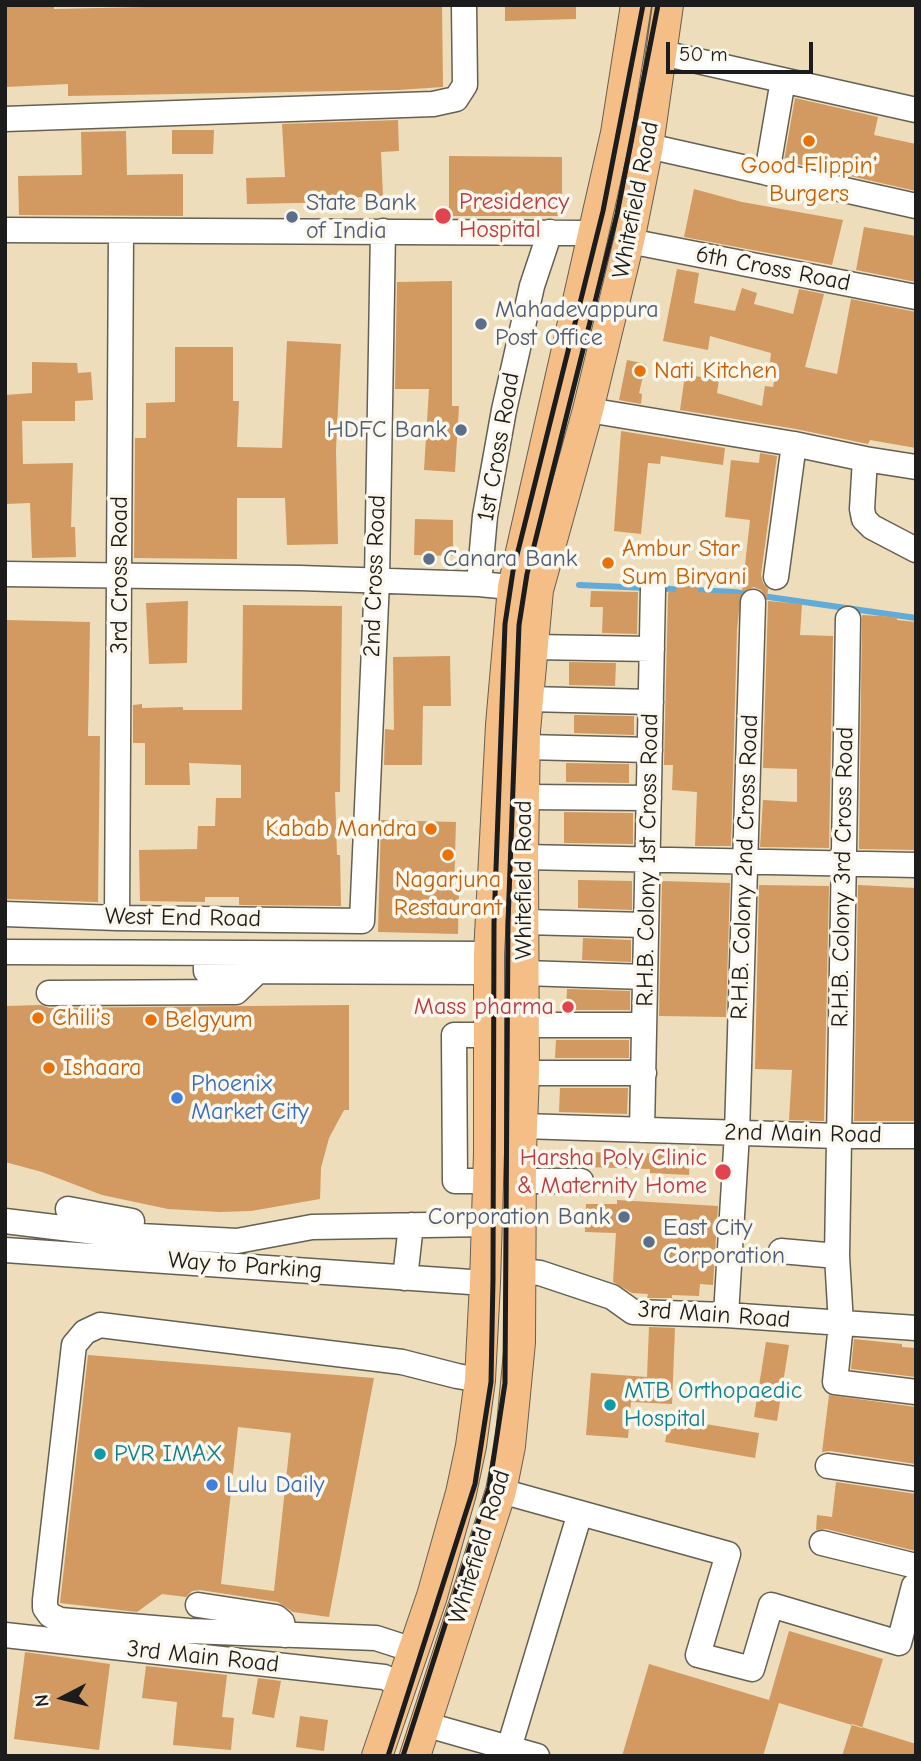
<!DOCTYPE html>
<html>
<head>
<meta charset="utf-8">
<style>
	body { margin:0 }
	#map { position:relative; width:921px; height:1761px; overflow:hidden; background:#edddba; font-family:"Comic Neue",sans-serif }
	canvas { display:block }
	.frame { position:absolute; inset:0; border:7px solid #1c1c1c; pointer-events:none }
	.north { position:absolute; left:28px; top:1663px; width:70px; height:70px; -webkit-text-stroke:5px #fbf7ec; paint-order:stroke; rotate:263deg; font-size:19px; font-weight:700; line-height:28px; text-align:center; color:#1c1c1c }
	.north::after { content:''; display:block; margin:auto; width:24px; height:32px; background:#1c1c1c; clip-path:polygon(50% 0,100% 100%,50% 72%,0 100%) }
	.scale { position:absolute; left:666px; top:42px; width:147px; height:32px; box-sizing:border-box; border:4px solid #1c1c1c; border-top:0; padding-left:9px; font-size:21px; line-height:24px; white-space:nowrap; color:#1c1c1c; -webkit-text-stroke:5px #fbf7ec; paint-order:stroke }
</style>
</head>
<body>
<div id="map">
<canvas width="921" height="1761"></canvas>
<div class="frame"></div>
<div class="north">N</div>
<div class="scale">50 m</div>
</div>
<script>
const context = document.querySelector('canvas').getContext('2d');
context.lineJoin = 'round';
function poly(rows) {
  const path = new Path2D();
  for (const r of rows) {
    path.moveTo(r[0], r[1]);
    for (let i = 2; i < r.length; i += 2) path.lineTo(r[i], r[i + 1]);
  }
  return path;
}
function strokePath(path, color, width, dash) {
  context.strokeStyle = color;
  context.lineWidth = width;
  context.lineCap = dash ? 'butt' : 'round';
  context.setLineDash(dash || []);
  context.stroke(path);
}
function fillPath(path, color) {
  context.fillStyle = color;
  context.fill(path, 'evenodd');
}
function drawText(font, color, halo, rows, align = 'center') {
  context.font = font + ' "Comic Neue",sans-serif';
  context.lineWidth = 7;
  context.setLineDash([]);
  context.textBaseline = 'middle';
  context.strokeStyle = halo;
  context.fillStyle = color;
  for (const [text, x, y, turn = 0] of rows) {
    context.save();
    context.translate(x, y);
    context.rotate((+turn || 0) * Math.PI / 180);
    context.textAlign = isNaN(turn) ? turn : align;
    if (halo) context.strokeText(text, 0, 0);
    context.fillText(text, 0, 0);
    context.restore();
  }
}
strokePath(poly([
	[579,585,647,588],
	[658,588,682,590],
	[693,590,734,592,916,618]
]), '#60abd8', 6);
fillPath(poly([
	[5,5,54,5,54,9,238,5,442,5,443,87,398,90,68,96,68,84,5,87],
	[505,5,576,5,576,19,505,21],
	[795,98,878,117,874,135,916,144,916,191,784,161],
	[398,120,399,151,381,152,383,196,345,198,345,202,247,204,246,178,285,177,282,124],
	[172,130,214,130,213,154,172,154],
	[126,131,127,175,183,174,183,216,19,215,18,176,82,175,81,132],
	[449,156,562,157,562,216,449,216],
	[694,189,742,202,843,220,832,265,684,237],
	[864,227,916,236,916,282,856,270],
	[677,269,699,273,694,303,735,311,742,288,757,293,754,304,793,314,799,289,824,294,805,367,837,374,851,299,916,312,916,448,870,440,868,444,796,429,680,410,685,375,719,379,717,393,762,406,765,386,773,387,777,364,770,362,771,353,710,336,708,350,663,341],
	[452,281,452,406,459,406,455,472,424,470,429,389,395,389,397,282],
	[287,341,341,344,336,450,338,544,287,545,285,498,237,498,237,559,134,558,135,438,146,438,146,403,175,402,175,347,233,347,233,401,239,401,237,447,282,448],
	[627,360,646,364,639,393,642,394,641,404,619,400],
	[32,362,77,363,78,373,91,372,93,400,75,401,75,421,22,421,23,464,73,463,71,527,75,527,76,557,32,558,30,503,5,504,5,395,32,393],
	[621,431,725,448,723,465,661,456,660,464,648,463,641,534,614,531],
	[760,453,777,456,761,575,763,583,768,589,767,599,761,590,754,587,742,592,750,520,725,517,731,460,759,463],
	[415,519,453,520,453,556,414,555],
	[678,575,699,577,698,592,741,594,737,630,731,846,695,846,697,792,672,790,673,765,664,765,668,594,669,591,676,592],
	[591,591,638,592,637,634,602,633,603,607,590,607],
	[188,601,187,663,149,664,146,603],
	[768,601,802,604,800,635,833,636,829,848,760,847,763,800,797,802,797,769,763,768],
	[243,605,342,606,340,792,335,792,337,855,340,855,341,906,239,905,239,897,205,897,205,902,140,901,139,850,197,849,198,826,215,826,216,798,241,798,241,765,189,763,190,785,145,785,145,743,133,743,133,705,142,704,142,708,183,707,183,710,242,710],
	[862,615,897,617,897,620,916,622,916,850,859,849],
	[5,620,90,622,88,736,100,736,98,902,5,899],
	[450,656,451,706,423,706,422,765,384,765,385,729,394,730,393,657],
	[569,662,616,663,615,686,569,685],
	[574,715,634,716,634,735,574,733],
	[566,763,629,764,629,783,566,782],
	[564,812,633,813,633,844,564,843],
	[381,820,456,822,454,889,459,889,458,934,378,932],
	[578,880,632,881,632,910,578,908],
	[662,881,730,883,726,1017,659,1016],
	[759,885,829,886,824,1121,789,1120,792,1070,755,1069],
	[858,885,916,888,916,1121,854,1121],
	[583,938,631,940,631,962,582,960],
	[567,989,630,991,630,1010,566,1010],
	[41,1005,49,1008,349,1005,349,1110,344,1110,329,1138,321,1168,320,1199,251,1211,220,1212,168,1209,102,1195,42,1172,5,1162,5,1006],
	[556,1040,629,1040,629,1058,555,1058],
	[560,1088,628,1088,627,1114,559,1112],
	[581,1152,690,1154,689,1175,650,1173,650,1169,586,1167,581,1166],
	[617,1200,718,1206,713,1285,700,1284,699,1296,672,1295,672,1298,647,1298,648,1294,632,1293,613,1282,616,1233,585,1232,586,1204,617,1204],
	[649,1327,675,1328,672,1404,631,1402,628,1438,586,1435,591,1373,647,1377],
	[854,1339,902,1344,902,1347,916,1348,916,1377,851,1369],
	[766,1342,789,1345,777,1421,754,1417],
	[88,1355,374,1378,329,1617,293,1612,278,1602,200,1590,192,1591,186,1597,162,1594,137,1612,60,1603],
	[238,1427,291,1433,274,1591,221,1584],
	[829,1395,916,1407,916,1464,830,1451,822,1452],
	[670,1418,759,1433,755,1458,665,1442],
	[836,1482,916,1494,916,1551,826,1529,816,1530,817,1515,832,1517],
	[789,1631,883,1659,862,1728,779,1703,763,1756,622,1756,649,1664,769,1700],
	[25,1652,110,1664,99,1750,14,1739],
	[146,1666,227,1675,222,1717,234,1718,231,1750,173,1745,177,1702,142,1698],
	[258,1678,281,1681,274,1718,252,1714],
	[300,1716,328,1720,324,1751,296,1747],
	[852,1724,916,1744,916,1756,842,1756]
]), '#d29961');
const minor = poly([
	[662,53,916,110],
	[5,119,433,104,456,99,465,85,464,5],
	[648,146,916,206],
	[767,173,783,80],
	[5,230,595,233],
	[629,241,916,297],
	[588,410,794,444,865,459,862,509,864,519,872,527,916,550],
	[865,459,916,467],
	[5,574,300,578,479,584,531,589],
	[776,577,794,444],
	[479,584,485,516,504,410,532,286,550,232],
	[533,647,652,649],
	[528,699,651,702],
	[525,747,650,750],
	[524,797,649,798],
	[523,857,916,865],
	[5,914,117,918,362,921,377,580,383,231],
	[117,918,121,232],
	[523,922,646,925],
	[5,952,489,954],
	[206,953,206,971,488,972],
	[524,973,645,977],
	[49,993,236,992,258,971],
	[524,1025,644,1025],
	[487,1035,454,1035,455,1181,487,1181],
	[524,1073,644,1073],
	[522,1126,838,1136,916,1136],
	[642,1130,653,589],
	[521,1181,581,1181],
	[68,1209,132,1221],
	[5,1221,120,1235,237,1241,312,1227,486,1224],
	[5,1250,485,1283],
	[781,1251,837,1256,848,619],
	[837,1256,841,1324,835,1382,916,1392],
	[520,1271,540,1273,612,1297,633,1312,726,1315,916,1328],
	[405,1278,411,1225],
	[726,1315,737,1133,753,602],
	[828,1466,916,1479],
	[501,1491,728,1554,698,1655,752,1669,771,1605,899,1643,914,1586,916,1587],
	[822,1543,916,1566],
	[198,1605,276,1617,282,1622,285,1635],
	[5,1635,384,1677,400,1684],
	[413,1650,376,1638,189,1631,60,1620,50,1615,45,1608,45,1600,74,1345,85,1332,100,1325,402,1362,457,1376,480,1380],
	[424,1724,537,1756],
	[509,1748,580,1513]
]);
const major = poly([
	[377,1756,432,1596,461,1493,471,1446,480,1380,485,1283,489,1152,489,954,501,725,513,587,616,133,636,5],
	[415,1756,501,1491,510,1446,520,1342,521,1152,524,1073,523,857,525,731,538,590,588,410,629,241,648,146,668,5]
]);
strokePath(minor, '#656053', 27);
strokePath(major, '#656053', 32);
strokePath(minor, '#fff', 24);
strokePath(major, '#f6be87', 30);
strokePath(poly([
	[388,1756,475,1484,491,1382,493,1279,494,923,505,624,513,571,603,211,643,5],
	[403,1756,489,1488,505,1383,508,923,519,625,527,574,617,214,658,5]
]), '#1c1c1c', 5);
for (const [x, y, r, color] of [
	[809,141,7,"#e8710a"],
	[443,216,9,"#e0444e"],
	[292,217,7,"#5c6f8a"],
	[481,324,7,"#5c6f8a"],
	[640,371,7,"#e8710a"],
	[461,430,7,"#5c6f8a"],
	[429,559,7,"#5c6f8a"],
	[608,563,7,"#e8710a"],
	[431,829,7,"#e8710a"],
	[448,855,7,"#e8710a"],
	[568,1007,7,"#e0444e"],
	[38,1018,7,"#e8710a"],
	[151,1020,7,"#e8710a"],
	[49,1068,7,"#e8710a"],
	[177,1098,7,"#3f7fe0"],
	[723,1172,9,"#e0444e"],
	[624,1217,7,"#5c6f8a"],
	[649,1242,7,"#5c6f8a"],
	[610,1405,7,"#0f9aa8"],
	[100,1454,7,"#0f9aa8"],
	[212,1485,7,"#3f7fe0"]
]) {
  const dot = new Path2D();
  dot.arc(x, y, r, 0, 2 * Math.PI);
  context.fillStyle = color;
  context.fill(dot);
  strokePath(dot, '#fbf7ec', 2.5);
}
drawText('24px', '#c56008', '#fbf7ec', [
	["Good Flippin'",809,166,"center"],
	["Burgers",809,194,"center"],
	["Nati Kitchen",654,371],
	["Ambur Star",622,549],
	["Sum Biryani",622,577],
	["Kabab Mandra",417,829,"right"],
	["Nagarjuna",448,880,"center"],
	["Restaurant",448,908,"center"],
	["Chili's",52,1018],
	["Belgyum",165,1020],
	["Ishaara",63,1068]
], 'left');
drawText('24px', '#1c1c1c', '#fbf7ec', [
	["Whitefield Road",636,200,-79],
	["6th Cross Road",773,269,11],
	["1st Cross Road",499,447,-80],
	["3rd Cross Road",120,575,-90],
	["2nd Cross Road",375,576,-88],
	["R.H.B. Colony 1st Cross Road",648,860,-89],
	["R.H.B. Colony 2nd Cross Road",745,867,-88],
	["R.H.B. Colony 3rd Cross Road",843,877,-89],
	["Whitefield Road",524,880,-90],
	["West End Road",183,918,1],
	["2nd Main Road",803,1134,1],
	["Way to Parking",245,1266,4],
	["3rd Main Road",714,1315,4],
	["Whitefield Road",480,1547,-73],
	["3rd Main Road",203,1657,6]
]);
drawText('24px', '#be3a42', '#fbf7ec', [
	["Presidency",459,202,"left"],
	["Hospital",459,230,"left"],
	["Mass pharma",554,1007],
	["Harsha Poly Clinic",707,1158],
	["& Maternity Home",707,1186]
], 'right');
drawText('24px', '#4e5e75', '#fbf7ec', [
	["State Bank",306,203],
	["of India",306,231],
	["Mahadevappura",495,310],
	["Post Office",495,338],
	["HDFC Bank",447,430,"right"],
	["Canara Bank",443,559],
	["Corporation Bank",610,1217,"right"],
	["East City",663,1228],
	["Corporation",663,1256]
], 'left');
drawText('24px', '#366cbe', '#fbf7ec', [
	["Phoenix",191,1084],
	["Market City",191,1112],
	["Lulu Daily",226,1485]
], 'left');
drawText('24px', '#0d838f', '#fbf7ec', [
	["MTB Orthopaedic",624,1391],
	["Hospital",624,1419],
	["PVR IMAX",114,1454]
], 'left');
</script>
</body>
</html>
